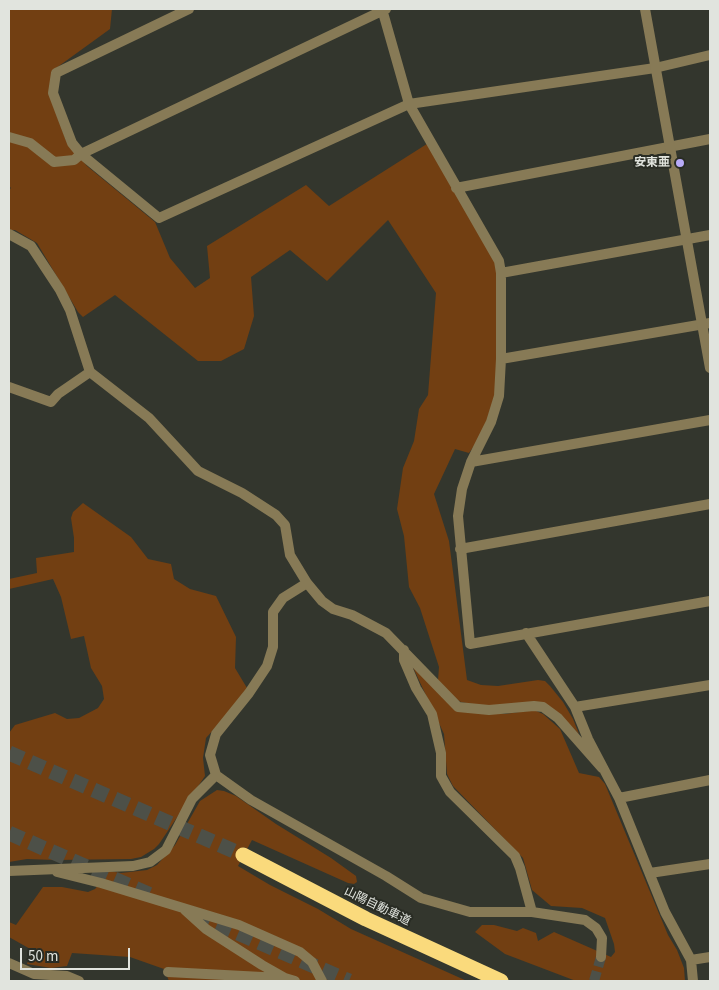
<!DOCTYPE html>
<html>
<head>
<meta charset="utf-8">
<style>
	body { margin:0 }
	#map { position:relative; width:719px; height:990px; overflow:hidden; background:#33362d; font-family:"Source Sans 3",sans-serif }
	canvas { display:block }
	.frame { position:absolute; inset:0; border:10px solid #e1e4de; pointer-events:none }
	.scale { position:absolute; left:20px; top:948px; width:110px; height:22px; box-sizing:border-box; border:2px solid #e1e4de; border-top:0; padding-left:6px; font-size:15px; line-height:18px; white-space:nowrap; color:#e1e4de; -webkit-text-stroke:4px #292c24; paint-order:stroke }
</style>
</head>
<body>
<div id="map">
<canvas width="719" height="990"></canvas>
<div class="frame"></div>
<div class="scale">50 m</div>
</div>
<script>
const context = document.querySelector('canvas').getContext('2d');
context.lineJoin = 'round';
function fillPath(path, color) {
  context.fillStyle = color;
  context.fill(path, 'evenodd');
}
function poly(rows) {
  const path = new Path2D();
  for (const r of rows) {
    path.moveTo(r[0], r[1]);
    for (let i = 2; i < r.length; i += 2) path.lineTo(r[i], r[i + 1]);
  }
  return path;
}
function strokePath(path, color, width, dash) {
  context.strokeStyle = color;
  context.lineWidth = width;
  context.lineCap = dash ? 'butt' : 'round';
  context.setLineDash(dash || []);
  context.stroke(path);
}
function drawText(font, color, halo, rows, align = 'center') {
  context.font = font + ' "Source Sans 3","Noto Sans JP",sans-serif';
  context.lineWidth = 4;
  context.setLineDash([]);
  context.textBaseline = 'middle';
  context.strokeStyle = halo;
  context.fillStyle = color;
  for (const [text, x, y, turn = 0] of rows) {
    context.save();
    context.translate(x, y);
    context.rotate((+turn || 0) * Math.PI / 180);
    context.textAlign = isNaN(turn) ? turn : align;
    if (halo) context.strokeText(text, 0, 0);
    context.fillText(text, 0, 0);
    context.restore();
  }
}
fillPath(poly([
	[9,9,112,9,110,29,52,71,49,94,67,143,87,166,155,222,170,258,195,288,210,278,207,246,306,185,329,206,430,142,501,273,501,359,491,422,469,453,455,449,434,494,449,541,467,680,481,685,498,686,538,680,545,681,550,686,563,702,573,719,579,734,554,710,489,707,461,702,453,697,438,680,439,667,420,608,409,587,404,536,397,509,403,468,414,441,419,409,428,395,436,293,388,220,327,281,290,250,251,277,254,316,244,349,221,361,198,361,115,295,83,317,78,312,37,243,15,230,9,230,9,190,11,188,9,186],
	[83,503,131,537,148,559,171,564,174,579,190,589,216,596,236,637,235,668,247,688,232,709,206,738,203,758,205,776,159,844,154,849,141,857,131,859,55,860,27,859,9,862,9,733,15,725,55,713,67,719,79,718,98,708,104,699,102,686,91,668,84,636,71,639,61,597,53,579,9,589,9,579,37,573,36,558,74,552,74,538,71,518,73,512],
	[411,663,457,711,505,714,534,710,543,714,560,729,579,773,599,777,605,784,668,935,677,950,684,968,685,981,576,981,505,954,475,932,482,925,494,925,517,931,523,928,536,933,538,941,554,932,611,957,615,952,614,944,605,918,582,908,551,906,532,890,523,858,453,786,447,774,444,734],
	[217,790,224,791,236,796,276,824,331,858,356,876,357,882,354,884,348,883,252,840,238,866,270,885,318,909,351,929,467,981,169,981,164,969,130,957,72,953,67,966,51,968,27,964,32,950,9,937,9,922,16,925,43,887,62,887,88,892,95,889,109,871,121,873,147,870,157,865,175,845,200,801]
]), '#723f12');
strokePath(poly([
	[594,981,601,957]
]), '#4d5048', 10, [10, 5]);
strokePath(poly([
	[9,753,243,855],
	[9,833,155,897],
	[196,915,349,981]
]), '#4d5048', 15, [15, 8]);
strokePath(poly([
	[189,9,56,73,53,93,72,143,81,154,159,218,409,104,655,68,710,55],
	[382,9,409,104,499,261,501,273,501,359,499,396,491,422,471,462,462,489,458,516,470,644,710,601],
	[9,137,30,143,54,162,74,160,81,154,386,9],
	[456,188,710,139],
	[9,234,31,246,60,290,70,310,90,372,149,418,198,471,242,493,276,515,285,525,290,555,307,583,322,601,333,609,352,615,386,633,458,707,489,710,534,706,543,707,558,718,602,768],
	[501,273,710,235],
	[501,359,710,323],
	[9,387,51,402,58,394,90,372],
	[471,462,710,420],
	[460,549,710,504],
	[526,633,575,707,588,739,619,798,665,912,691,960,693,981],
	[404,650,404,660,416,688,432,714,441,753,441,776,450,792,515,856,520,868,532,912],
	[575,707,710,685],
	[216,775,251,800,386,876,421,898,470,912,532,912,585,920,596,928,602,938,601,957],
	[619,798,710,780],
	[9,871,133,866,150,862,166,850,192,799,216,775,210,755,216,734,249,693,267,666,273,647,273,612,283,598,307,583],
	[57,872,101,883,239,925,300,952,312,962,322,981],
	[650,873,710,864],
	[185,910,206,929,262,965,285,978,295,981],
	[691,960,710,957],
	[9,963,34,974,67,976,79,981],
	[168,972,281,978]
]), '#877a56', 10);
strokePath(poly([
	[645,9,710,368]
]), '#877a56', 10);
strokePath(poly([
	[243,855,366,919,501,981]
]), '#fada7c', 15);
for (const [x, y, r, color] of [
	[680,163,5,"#b8abf7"]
]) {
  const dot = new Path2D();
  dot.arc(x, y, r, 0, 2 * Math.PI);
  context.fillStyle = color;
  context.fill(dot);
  strokePath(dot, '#292c24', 2);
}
drawText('bold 12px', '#e1e4de', '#292c24', [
	["安東亜",670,163]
], 'right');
drawText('12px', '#e1e4de', '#292c24', [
	["山陽自動車道",377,907,26]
]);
</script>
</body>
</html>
